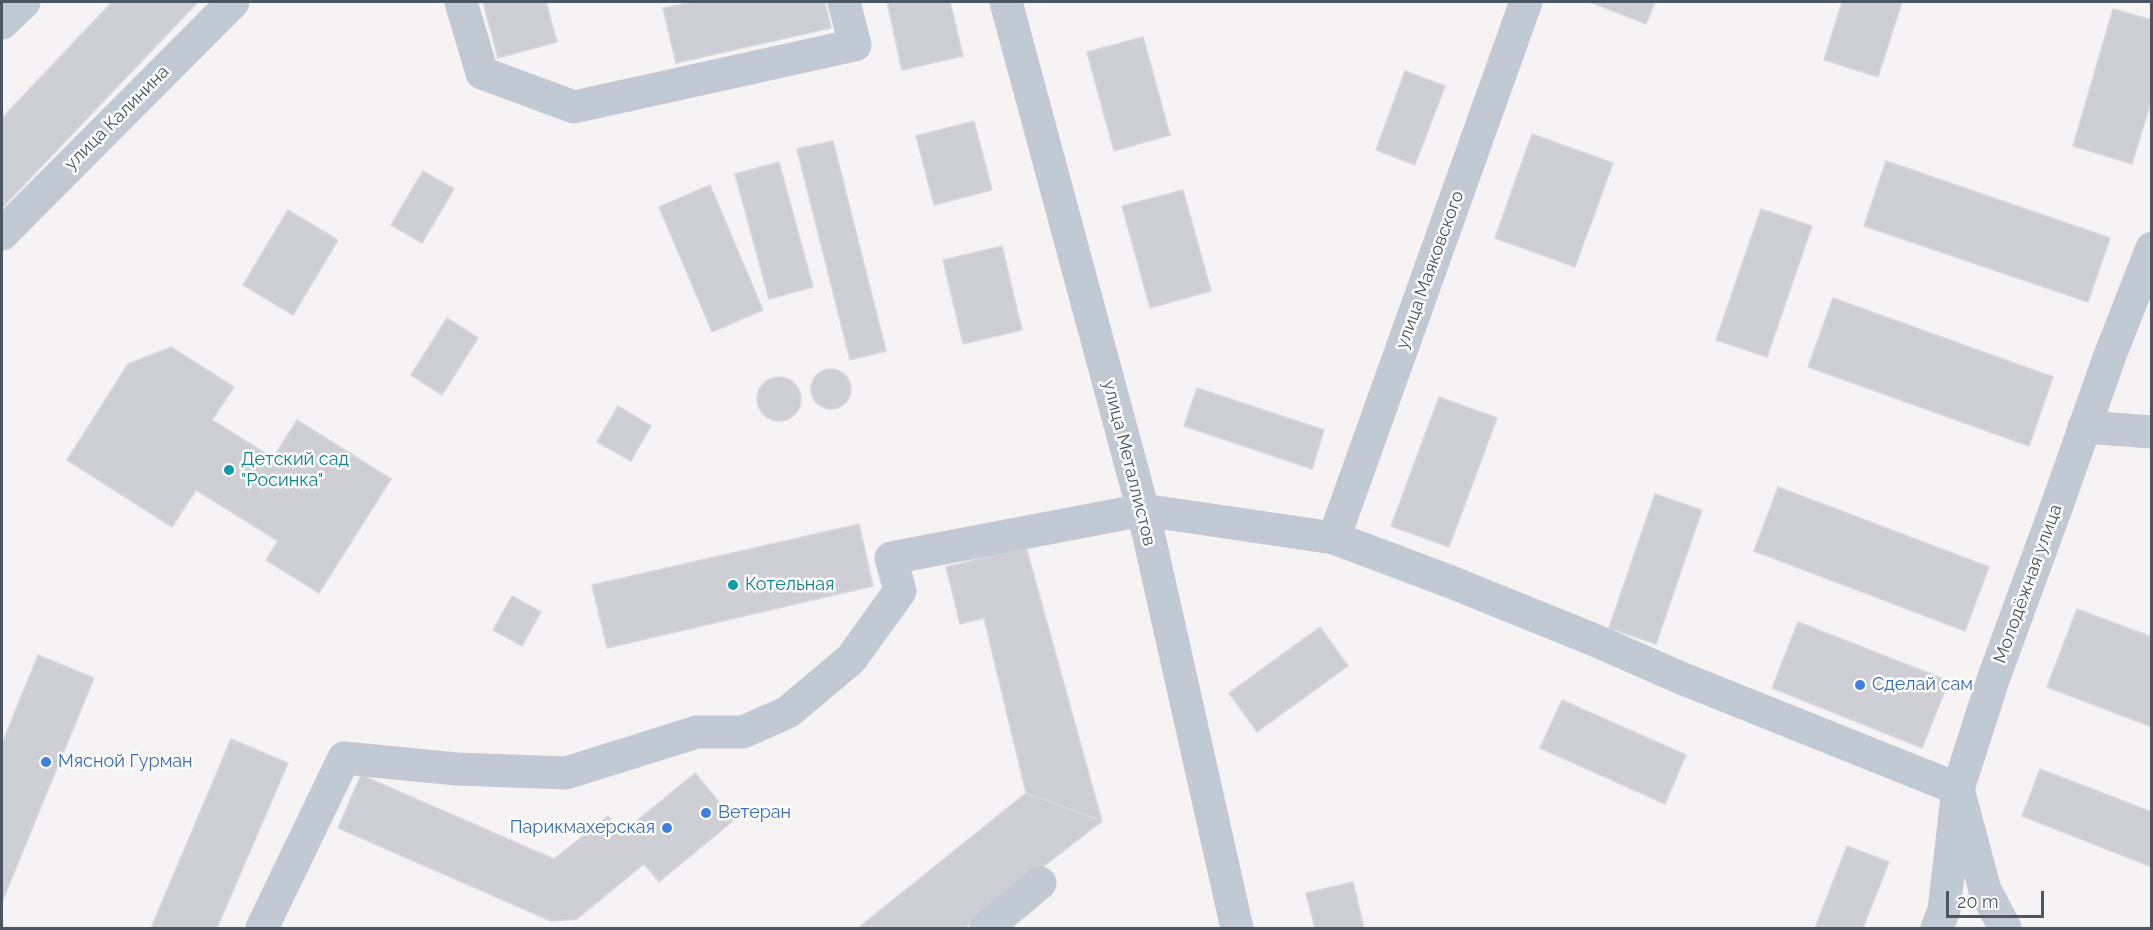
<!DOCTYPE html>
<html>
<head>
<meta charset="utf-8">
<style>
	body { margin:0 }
	#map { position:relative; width:2153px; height:930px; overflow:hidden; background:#f5f3f3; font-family:Raleway,sans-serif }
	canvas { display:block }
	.frame { position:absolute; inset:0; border:3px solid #4a5661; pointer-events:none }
	.scale { position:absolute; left:1946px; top:891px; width:98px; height:27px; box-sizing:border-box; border:3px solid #4a5661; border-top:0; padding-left:8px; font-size:18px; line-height:21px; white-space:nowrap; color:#4a5661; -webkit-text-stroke:4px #fff; paint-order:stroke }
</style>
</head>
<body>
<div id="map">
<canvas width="2153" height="930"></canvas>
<div class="frame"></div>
<div class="scale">20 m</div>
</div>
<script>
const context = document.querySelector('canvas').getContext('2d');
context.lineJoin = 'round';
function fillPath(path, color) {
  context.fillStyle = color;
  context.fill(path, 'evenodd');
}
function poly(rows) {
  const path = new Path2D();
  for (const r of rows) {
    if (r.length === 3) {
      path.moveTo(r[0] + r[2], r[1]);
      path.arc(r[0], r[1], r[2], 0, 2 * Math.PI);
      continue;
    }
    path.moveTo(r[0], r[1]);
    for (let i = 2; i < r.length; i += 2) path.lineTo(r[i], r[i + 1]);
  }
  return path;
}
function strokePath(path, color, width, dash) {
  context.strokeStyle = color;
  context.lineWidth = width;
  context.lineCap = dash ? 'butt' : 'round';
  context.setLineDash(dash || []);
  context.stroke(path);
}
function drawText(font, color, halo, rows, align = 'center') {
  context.font = font + ' Raleway,sans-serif';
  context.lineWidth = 5;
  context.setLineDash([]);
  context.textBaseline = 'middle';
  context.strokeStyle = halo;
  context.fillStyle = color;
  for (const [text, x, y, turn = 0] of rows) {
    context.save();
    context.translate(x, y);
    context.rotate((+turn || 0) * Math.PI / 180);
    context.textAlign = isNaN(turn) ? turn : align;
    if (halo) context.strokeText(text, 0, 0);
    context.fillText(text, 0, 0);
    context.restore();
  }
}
const building = poly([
	[112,2,198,2,2,208,2,118,112,2],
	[483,2,546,2,557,42,498,58,483,2],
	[694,2,825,2,831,28,676,63,663,8,694,2],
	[887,2,950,2,963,56,902,70,887,2],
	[1590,2,1655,2,1646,24,1590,2],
	[1842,2,1902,2,1878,77,1824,60,1842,2],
	[2113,9,2152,20,2152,98,2132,164,2073,146,2113,9],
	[1143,37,1170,135,1114,151,1087,52,1143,37],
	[1405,71,1445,86,1415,165,1376,150,1405,71],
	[974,121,992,190,934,205,916,136,974,121],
	[1532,134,1613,163,1575,267,1495,238,1532,134],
	[833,141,886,351,850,360,797,149,833,141],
	[1886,161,2110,238,2088,302,1864,226,1886,161],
	[779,162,813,287,769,299,735,174,779,162],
	[423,171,454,189,422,243,391,225,423,171],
	[710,185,763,310,712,332,659,207,710,185],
	[1183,190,1211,291,1150,308,1122,206,1183,190],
	[1761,209,1812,226,1767,357,1716,340,1761,209],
	[288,210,338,240,293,315,243,285,288,210],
	[1002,246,1022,330,963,344,943,260,1002,246],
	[1833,298,2053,377,2029,446,1808,367,1833,298],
	[447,318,478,338,442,395,411,375,447,318],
	[171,347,234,387,212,420,273,458,297,420,391,479,319,593,266,560,278,541,196,490,172,527,67,460,128,364,171,347],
	[831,389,20],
	[779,399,22],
	[1197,388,1324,430,1312,469,1184,426,1197,388],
	[1439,397,1497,418,1449,547,1391,526,1439,397],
	[618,406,651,426,631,461,597,442,618,406],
	[1778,487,1989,567,1965,631,1754,551,1778,487],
	[1655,494,1702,510,1656,644,1609,628,1655,494],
	[859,524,873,586,607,648,592,585,859,524],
	[1026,547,1102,821,1026,793,984,618,960,624,946,567,1026,547],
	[512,596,541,612,522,646,493,630,512,596],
	[2077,609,2152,637,2152,727,2047,687,2077,609],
	[1798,622,1949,681,1922,748,1772,688,1798,622],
	[1320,627,1348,666,1257,732,1229,693,1320,627],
	[38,655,94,678,2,902,2,744,38,655],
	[1562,700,1686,755,1665,804,1540,748,1562,700],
	[231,739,288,763,217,928,151,928,231,739],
	[2040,769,2152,812,2152,867,2022,816,2040,769],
	[695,773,734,820,659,882,644,864,577,919,551,921,338,828,361,775,554,859,608,816,622,833,695,773],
	[1026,793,1102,821,965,928,858,928,1026,793],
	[1847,846,1889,862,1863,928,1815,928,1847,846],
	[1353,882,1364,928,1315,928,1306,893,1353,882]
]);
fillPath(building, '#cdcfd5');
strokePath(building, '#d7d9de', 1.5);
strokePath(poly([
	[461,2,482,73,574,107,855,45,844,2],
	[1006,2,1143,510,1237,928],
	[2,23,24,2],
	[2,234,233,2],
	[2084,427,2152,432],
	[1334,538,1526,2],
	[262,928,344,758,457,769,566,773,697,732,743,732,788,712,851,659,900,591,891,558,1143,510,1334,538,1451,582,1592,639,1681,678,1958,789,1985,890,2005,928],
	[986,928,1040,883],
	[1937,928,1944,910,1958,789,1994,677,2060,497,2109,358,2152,248]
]), '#c1cad2', 33);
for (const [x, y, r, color] of [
	[229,470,6,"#0f9aa8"],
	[733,585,6,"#0f9aa8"],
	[1860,685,6,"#3f7fe0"],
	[46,762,6,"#3f7fe0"],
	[706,813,6,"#3f7fe0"],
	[667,828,6,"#3f7fe0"]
]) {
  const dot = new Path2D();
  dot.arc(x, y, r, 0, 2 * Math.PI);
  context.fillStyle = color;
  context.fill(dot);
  strokePath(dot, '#fff', 2);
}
drawText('18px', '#4a5661', '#fff', [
	["улица Калинина",117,118,-45],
	["улица Маяковского",1430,270,-70],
	["улица Металлистов",1129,463,76],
	["Молодёжная улица",2028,584,-70]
]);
drawText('18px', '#0d838f', '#fff', [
	["Детский сад",241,460],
	["\"Росинка\"",241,481],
	["Котельная",745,585]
], 'left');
drawText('18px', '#366cbe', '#fff', [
	["Сделай сам",1872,685],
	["Мясной Гурман",58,762],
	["Ветеран",718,813],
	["Парикмахерская",655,828,"right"]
], 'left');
</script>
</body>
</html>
